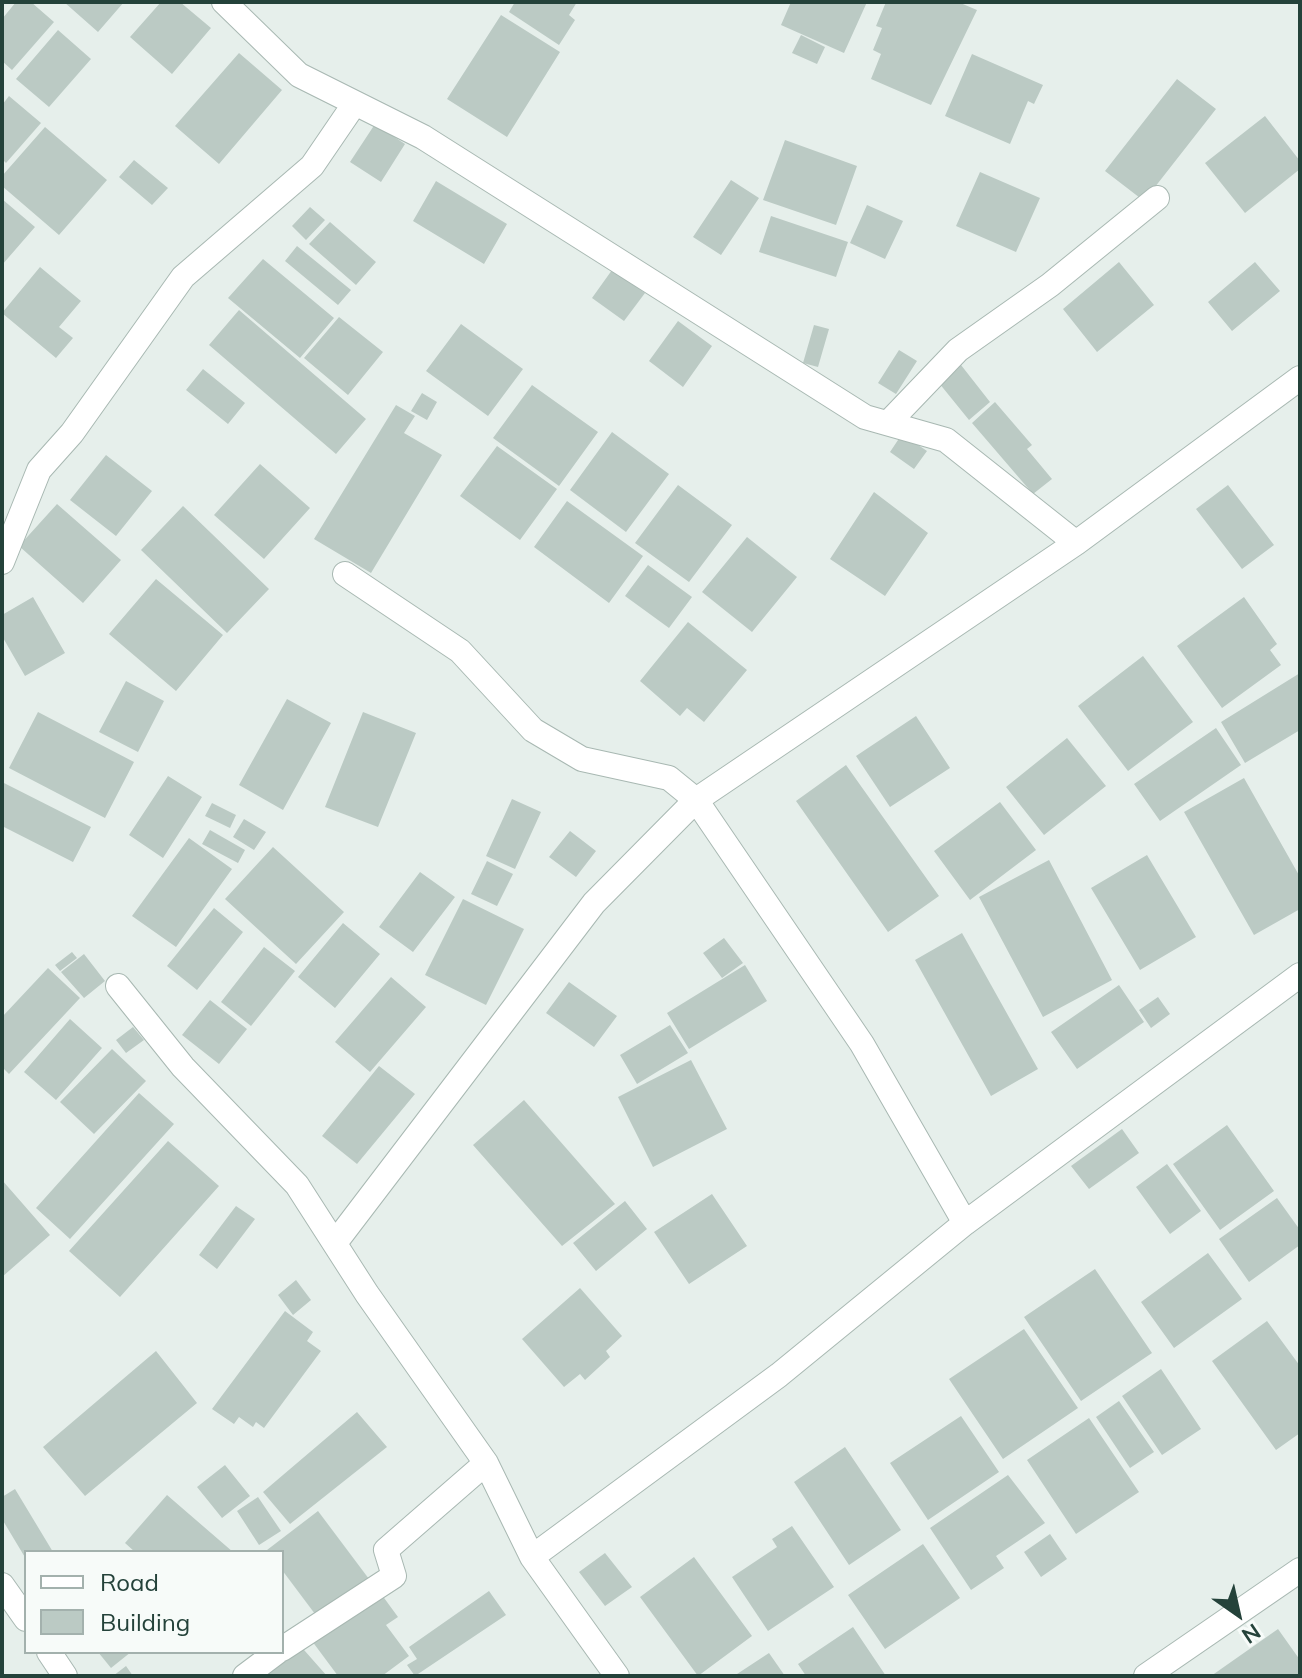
<!DOCTYPE html>
<html>
<head>
<meta charset="utf-8">
<style>
	body { margin:0 }
	#map { position:relative; width:1302px; height:1678px; overflow:hidden; background:#e6efeb; font-family:Mulish,sans-serif }
	canvas { display:block }
	.frame { position:absolute; inset:0; border:4px solid #24423a; pointer-events:none }
	.legend { position:absolute; left:24px; top:1550px; width:260px; height:104px; box-sizing:border-box; background:#f7fbf9; border:2px solid #a3b1ad; margin:0; padding:10px 14px; list-style:none; font-size:24px; color:#24423a }
	.legend li { display:flex; align-items:center; gap:16px; height:40px }
	.legend b { width:40px; border:2px solid #a3b1ad }
	.north { position:absolute; left:1198px; top:1574px; width:80px; height:80px; -webkit-text-stroke:6px #f7fbf9; paint-order:stroke; rotate:146deg; font-size:22px; font-weight:700; line-height:32px; text-align:center; color:#24423a }
	.north::after { content:''; display:block; margin:auto; width:28px; height:36px; background:#24423a; clip-path:polygon(50% 0,100% 100%,50% 72%,0 100%) }
</style>
</head>
<body>
<div id="map">
<canvas width="1302" height="1678"></canvas>
<div class="frame"></div>
<ul class="legend">
<li><b style="height:10px;background:#fff"></b>Road</li>
<li><b style="height:22px;background:#bbcac4"></b>Building</li>
</ul>
<div class="north">N</div>
</div>
<script>
const context = document.querySelector('canvas').getContext('2d');
context.lineJoin = 'round';
function fillPath(path, color) {
  context.fillStyle = color;
  context.fill(path, 'evenodd');
}
function poly(rows) {
  const path = new Path2D();
  for (const r of rows) {
    path.moveTo(r[0], r[1]);
    for (let i = 2; i < r.length; i += 2) path.lineTo(r[i], r[i + 1]);
  }
  return path;
}
function strokePath(path, color, width, dash) {
  context.strokeStyle = color;
  context.lineWidth = width;
  context.lineCap = dash ? 'butt' : 'round';
  context.setLineDash(dash || []);
  context.stroke(path);
}
fillPath(poly([
	[16,2,31,2,54,22,12,70,2,61,2,19],
	[64,2,124,2,98,32],
	[161,2,180,2,211,28,172,74,130,37],
	[515,2,577,2,569,15,575,20,559,45,509,12],
	[791,2,867,2,844,53,781,25],
	[886,2,958,2,977,10,931,105,871,79,881,54,873,50,882,28,876,26],
	[501,15,560,52,507,137,447,99],
	[58,30,91,59,49,107,16,79],
	[801,35,825,47,817,64,792,53],
	[239,53,282,90,219,164,175,126],
	[972,54,1043,85,1034,104,1028,101,1010,144,945,116],
	[1177,79,1216,109,1144,201,1105,171],
	[9,96,41,123,6,163,2,159,2,105],
	[1265,116,1300,161,1300,169,1245,213,1205,163],
	[375,124,405,144,381,182,350,162],
	[45,127,107,180,59,235,2,186,2,176],
	[785,140,857,166,836,225,763,200],
	[134,160,168,188,152,205,119,177],
	[980,172,1040,198,1016,252,956,226],
	[731,180,759,198,721,255,693,237],
	[436,181,507,224,484,264,413,221],
	[2,199,35,227,2,265],
	[867,205,903,221,885,259,850,243],
	[310,207,325,220,306,240,292,226],
	[771,216,848,242,836,277,759,252],
	[330,222,376,262,356,285,309,244],
	[297,246,351,290,338,305,285,261],
	[263,259,334,318,300,358,228,298],
	[1119,262,1154,305,1097,352,1063,309],
	[1255,262,1280,291,1232,331,1208,302],
	[40,267,81,301,59,327,73,338,56,358,2,313],
	[612,270,645,293,624,321,592,298],
	[239,310,366,419,336,454,209,345],
	[339,317,383,352,348,395,304,358],
	[678,321,712,346,683,387,649,361],
	[461,324,523,369,488,416,426,371],
	[814,325,829,329,818,367,803,363],
	[899,350,917,361,896,394,878,383],
	[961,365,990,402,969,420,939,383],
	[203,369,245,403,228,424,186,390],
	[532,385,598,432,559,486,493,438],
	[422,393,437,402,427,420,411,411],
	[995,402,1032,445,1027,449,1052,479,1033,494,972,423],
	[396,405,415,416,404,433,442,455,371,573,314,539],
	[612,432,669,474,626,532,570,490],
	[902,434,927,451,914,469,890,452],
	[497,446,557,489,520,540,460,496],
	[106,455,152,491,116,536,70,500],
	[260,464,310,508,264,559,214,515],
	[678,485,732,525,689,582,635,543],
	[1228,485,1274,545,1242,569,1196,509],
	[874,492,928,533,885,596,830,559],
	[567,501,643,556,609,603,534,547],
	[57,504,121,560,83,603,19,546],
	[183,506,269,589,227,633,141,550],
	[747,537,797,577,752,632,702,592],
	[648,565,692,597,669,628,625,596],
	[156,579,223,635,176,691,109,634],
	[33,597,65,653,25,676,2,636,2,615],
	[1244,597,1277,644,1270,650,1281,665,1222,708,1177,646],
	[688,622,747,670,704,722,687,708,680,716,640,681],
	[1143,656,1193,722,1128,771,1078,706],
	[1300,673,1300,730,1245,763,1221,722],
	[126,681,164,701,138,752,99,732],
	[287,699,331,723,283,810,239,785],
	[38,712,134,762,105,818,9,768],
	[363,712,416,733,378,827,325,807],
	[916,716,950,768,890,807,856,756],
	[1216,728,1241,765,1160,821,1134,784],
	[1067,738,1106,786,1044,835,1006,787],
	[846,765,939,896,888,932,796,801],
	[168,776,202,797,163,858,129,835],
	[1244,778,1300,877,1300,909,1254,935,1184,812],
	[2,782,91,827,73,862,2,826],
	[512,799,541,812,515,869,486,856],
	[1000,802,1036,850,970,900,934,851],
	[212,803,236,815,230,828,205,816],
	[244,819,266,832,254,850,233,837],
	[210,830,245,850,238,863,202,844],
	[570,831,596,851,576,877,549,857],
	[189,838,232,869,176,947,132,916],
	[273,847,344,912,296,964,225,899],
	[1147,855,1196,937,1140,970,1091,888],
	[1049,860,1112,980,1043,1017,979,897],
	[487,861,513,874,497,906,471,894],
	[420,872,455,897,413,952,379,927],
	[463,899,524,929,486,1005,425,975],
	[214,908,243,932,197,990,167,966],
	[343,923,380,954,335,1008,298,977],
	[962,933,1038,1069,991,1096,915,960],
	[724,938,743,963,722,978,703,953],
	[264,947,295,971,251,1026,221,1002],
	[72,952,77,958,60,971,55,965],
	[84,954,105,981,84,998,61,972],
	[745,965,767,1001,689,1049,667,1013],
	[48,968,80,998,9,1074,2,1067,2,1017],
	[391,977,426,1007,370,1072,335,1042],
	[569,982,617,1016,594,1047,546,1013],
	[1119,985,1144,1022,1077,1069,1051,1032],
	[1158,997,1170,1014,1151,1028,1139,1010],
	[210,1000,247,1029,219,1064,182,1035],
	[70,1019,102,1048,56,1100,24,1072],
	[670,1025,688,1053,637,1084,620,1055],
	[133,1027,144,1040,126,1053,116,1040],
	[112,1049,146,1081,94,1134,60,1102],
	[691,1060,727,1129,653,1167,618,1097],
	[379,1066,415,1094,357,1164,322,1136],
	[139,1093,174,1124,70,1239,36,1208],
	[524,1100,615,1204,562,1246,473,1145],
	[1227,1125,1274,1191,1220,1230,1173,1164],
	[1122,1129,1139,1153,1089,1189,1071,1166],
	[168,1141,219,1186,120,1297,69,1251],
	[1167,1164,1201,1211,1170,1234,1136,1187],
	[2,1180,50,1235,2,1277],
	[712,1194,747,1246,689,1284,654,1232],
	[1277,1198,1300,1230,1300,1245,1249,1282,1219,1239],
	[625,1201,647,1229,596,1271,573,1243],
	[236,1206,255,1219,217,1269,199,1255],
	[1208,1253,1242,1299,1174,1348,1141,1302],
	[1095,1269,1152,1353,1081,1401,1024,1317],
	[296,1280,311,1300,293,1315,278,1295],
	[580,1288,622,1336,606,1351,610,1357,585,1380,580,1374,564,1387,522,1339],
	[285,1311,313,1332,307,1341,321,1351,264,1428,256,1422,253,1427,239,1417,234,1424,212,1409],
	[1267,1321,1300,1366,1300,1433,1276,1450,1212,1361],
	[1024,1329,1078,1408,1003,1459,949,1379],
	[156,1351,197,1403,85,1496,43,1447],
	[1161,1369,1201,1429,1162,1455,1122,1396],
	[1119,1401,1154,1452,1130,1468,1096,1417],
	[357,1412,387,1447,290,1524,263,1492],
	[961,1416,999,1472,928,1520,890,1463],
	[1089,1418,1139,1492,1076,1534,1027,1460],
	[845,1447,901,1530,849,1565,794,1482],
	[225,1465,250,1496,222,1518,197,1487],
	[1008,1475,1045,1523,996,1556,1004,1568,971,1590,930,1528],
	[15,1489,53,1552,26,1552,26,1559,2,1519,2,1497],
	[167,1495,233,1552,135,1552,125,1543],
	[258,1497,281,1531,259,1545,237,1511],
	[318,1511,372,1583,321,1622,282,1570,282,1552,267,1550],
	[792,1526,834,1587,768,1631,732,1577,777,1547,772,1539],
	[1050,1534,1067,1559,1041,1577,1024,1552],
	[923,1544,960,1598,885,1649,848,1595],
	[605,1553,632,1587,605,1606,579,1572],
	[694,1557,752,1636,698,1676,640,1597],
	[379,1591,398,1617,386,1625,409,1656,382,1676,338,1676,312,1641],
	[489,1591,506,1615,415,1676,407,1665,417,1659,409,1647],
	[853,1627,886,1676,806,1676,798,1664],
	[1278,1629,1300,1660,1300,1676,1211,1676],
	[297,1642,327,1676,260,1676],
	[98,1652,131,1652,111,1668],
	[769,1653,785,1676,734,1676],
	[126,1666,133,1676,113,1676]
]), '#bbcac4');
const minor = poly([
	[224,2,299,75,423,137,865,417,946,440,1076,543],
	[889,422,958,350,1050,285,1157,198],
	[2,562,39,470,72,433,183,277,312,166,355,103],
	[345,574,460,651,533,730,582,759,669,778,696,800,862,1044,965,1223],
	[118,986,183,1067,297,1185,367,1294,486,1463,532,1557,617,1676],
	[335,1243,594,903,696,800,1076,543,1300,378],
	[532,1557,779,1375,965,1223,1300,975],
	[2,1585,26,1619],
	[282,1649,394,1576,386,1550,486,1463],
	[49,1652,65,1676],
	[245,1676,277,1652],
	[1146,1676,1300,1570]
]);
strokePath(minor, '#a8b8b2', 26);
strokePath(minor, '#fff', 24);
</script>
</body>
</html>
